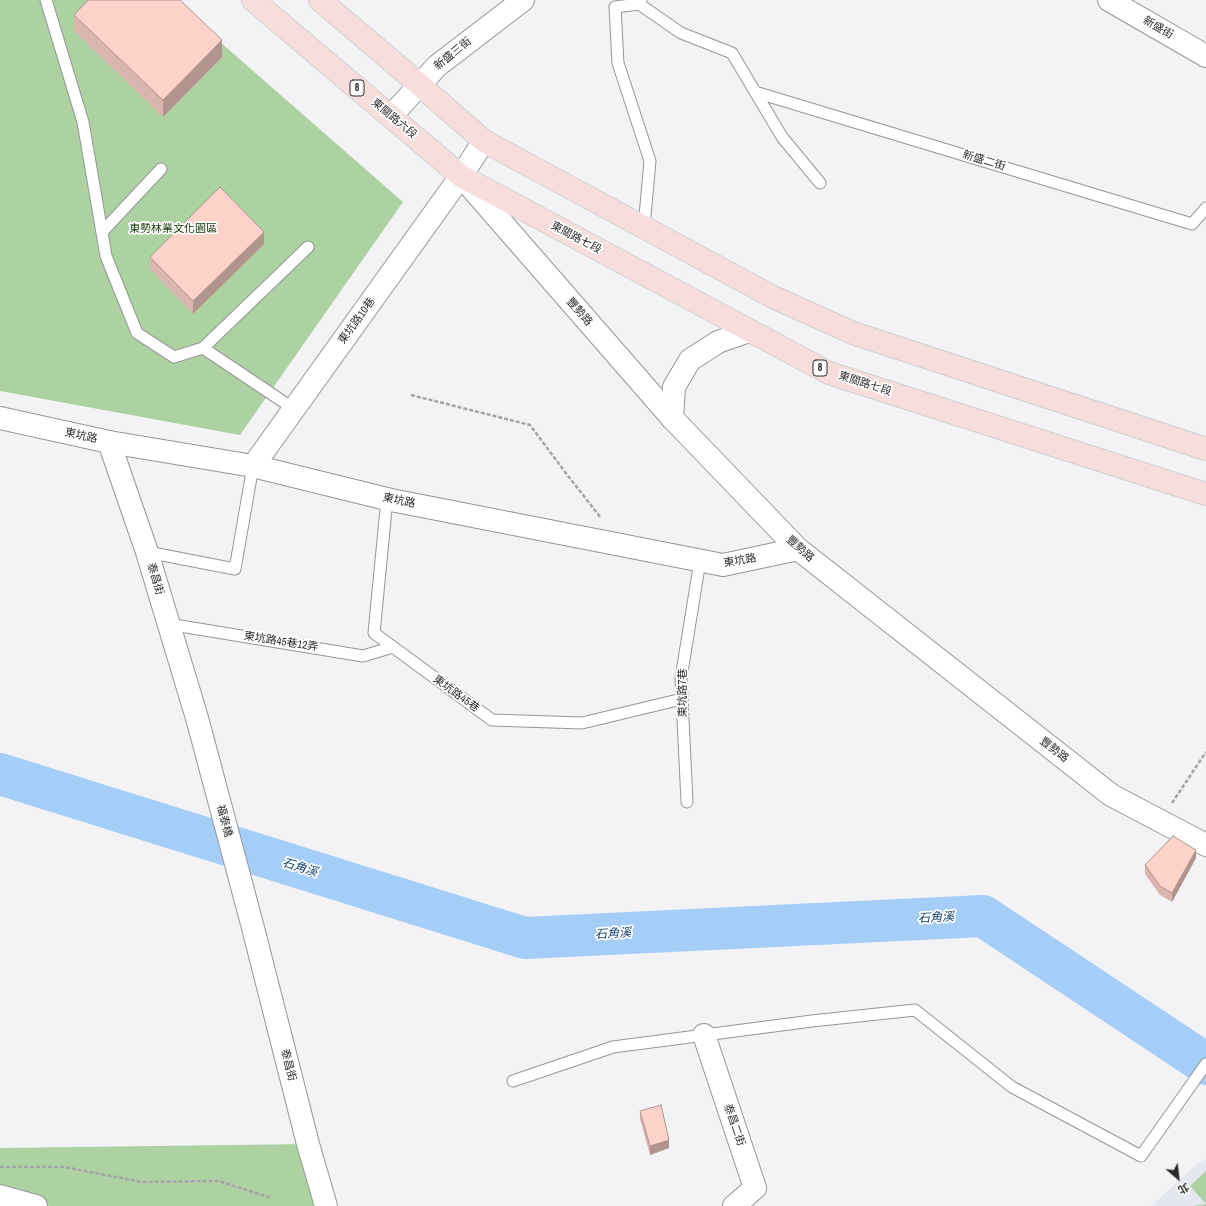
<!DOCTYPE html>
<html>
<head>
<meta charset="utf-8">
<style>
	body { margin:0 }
	#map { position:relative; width:1206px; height:1206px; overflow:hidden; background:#f3f3f6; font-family:"Archivo Narrow","Noto Sans TC",sans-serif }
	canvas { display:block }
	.north { position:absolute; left:1158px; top:1158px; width:40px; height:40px; -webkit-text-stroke:3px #fff; paint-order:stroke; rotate:152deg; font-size:11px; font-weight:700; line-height:16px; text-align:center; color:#2a2a2b }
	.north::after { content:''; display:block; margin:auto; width:14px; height:18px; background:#2a2a2b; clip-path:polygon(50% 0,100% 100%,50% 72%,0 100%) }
</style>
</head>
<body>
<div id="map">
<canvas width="1206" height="1206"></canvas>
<div class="north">北</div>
</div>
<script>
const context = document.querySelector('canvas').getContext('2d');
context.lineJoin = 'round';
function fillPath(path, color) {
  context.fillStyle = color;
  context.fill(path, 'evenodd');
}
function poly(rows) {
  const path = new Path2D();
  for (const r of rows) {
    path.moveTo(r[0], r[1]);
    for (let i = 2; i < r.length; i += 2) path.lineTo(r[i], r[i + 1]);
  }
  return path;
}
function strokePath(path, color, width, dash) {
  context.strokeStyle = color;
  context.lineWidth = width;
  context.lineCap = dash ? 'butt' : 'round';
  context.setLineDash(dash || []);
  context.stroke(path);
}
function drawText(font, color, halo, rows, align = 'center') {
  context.font = font + ' "Archivo Narrow","Noto Sans TC",sans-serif';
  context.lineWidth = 3.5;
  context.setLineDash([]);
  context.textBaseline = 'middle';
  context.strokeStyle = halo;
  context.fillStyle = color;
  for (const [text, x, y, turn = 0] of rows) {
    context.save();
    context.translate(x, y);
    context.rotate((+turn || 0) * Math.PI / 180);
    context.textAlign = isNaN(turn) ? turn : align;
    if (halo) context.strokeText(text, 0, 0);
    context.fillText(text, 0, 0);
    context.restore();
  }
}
fillPath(poly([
	[1206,1159,1206,1206,1151,1206,1196,1165]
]), '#e4e6f0');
fillPath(poly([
	[0,0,172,0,403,202,240,435,0,391],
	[308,1144,326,1206,50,1206,0,1193,0,1148],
	[1206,1171,1206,1206,1193,1206,1206,1204,1190,1186]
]), '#add2a1');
strokePath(poly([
	[0,774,525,938,983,916,1206,1064]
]), '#a4cdf8', 42);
const lane = poly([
	[46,0,83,122,106,256,137,333,174,357,203,348,308,247],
	[641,0,639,4,681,33,732,53,782,137,820,183],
	[639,4,615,7,618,63,650,161,644,227],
	[755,92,1192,224,1206,208],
	[102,232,161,169],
	[203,348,294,409],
	[387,499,374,633,492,720,582,723,682,699],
	[147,552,235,569,253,466],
	[168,624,363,656,393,647],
	[687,802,681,678,700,561],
	[513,1081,613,1047,812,1021,915,1010,1012,1087,1141,1156,1206,1064]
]);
const street = poly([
	[1109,0,1206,56],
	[391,116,437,66,523,0],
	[672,418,674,387,690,360,718,342,749,331],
	[109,442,147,552,197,718,252,924,308,1144,326,1206],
	[253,466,461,176,484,141],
	[704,1035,755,1188,734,1206],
	[0,1196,36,1206]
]);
const secondary = poly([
	[462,177,672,418,798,549,1111,795,1206,845],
	[0,418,109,442,253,466,391,500,723,565,798,549]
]);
const primary = poly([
	[253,0,461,176,829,373,1206,494],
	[320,0,399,67,484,141,773,297,853,333,1206,449]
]);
strokePath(lane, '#959698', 13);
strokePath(street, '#959698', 24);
strokePath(secondary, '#959698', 24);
strokePath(primary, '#d0d0d0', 24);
strokePath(poly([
	[411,395,530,425,565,472,601,518],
	[1172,803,1206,752],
	[0,1167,64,1167,142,1182,218,1181,272,1198]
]), '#a4a4a6', 2.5, [4, 2]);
strokePath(lane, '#fff', 11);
strokePath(street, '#fff', 22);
strokePath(secondary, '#fff', 22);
strokePath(primary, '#f7dedc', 22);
fillPath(poly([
	[74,15,222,57,163,117,74,31],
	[264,244,193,314,150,269,150,257],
	[1196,858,1172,902,1160,895,1145,874,1145,865],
	[640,1111,669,1148,650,1155,640,1119]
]), '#dab5ad');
fillPath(poly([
	[222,40,222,57,163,117,163,100],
	[264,232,264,244,193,314,193,301],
	[1196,850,1196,858,1172,902,1172,893],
	[669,1140,669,1148,650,1155,650,1146]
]), '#b1948d');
const building = poly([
	[88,0,180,0,222,40,163,100,74,15,88,0],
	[220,187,264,232,193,301,150,257,220,187],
	[1173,836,1196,850,1172,893,1160,886,1145,865,1173,836],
	[661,1105,669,1140,650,1146,640,1111,661,1105]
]);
fillPath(building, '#fdd3c9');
strokePath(building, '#b1948d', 1);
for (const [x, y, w] of [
	[357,88,14],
	[820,368,14]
]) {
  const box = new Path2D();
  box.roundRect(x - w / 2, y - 8, w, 16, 3);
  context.fillStyle = '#fff';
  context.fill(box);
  strokePath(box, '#2a2a2b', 1);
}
drawText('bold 10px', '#2a2a2b', null, [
	["8",357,88],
	["8",820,368]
]);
drawText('11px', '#2a2a2b', '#fff', [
	["新盛街",1158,28,30],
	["新盛三街",453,54,-39],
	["東關路六段",394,119,40],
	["新盛二街",984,161,17],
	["東關路七段",576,238,28],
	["豐勢路",579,312,49],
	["東坑路10巷",357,321,-54],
	["東關路七段",865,384,18],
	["東坑路",81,436,13],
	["東坑路",399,501,12],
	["豐勢路",800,549,42],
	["東坑路",740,561,-10],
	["泰昌街",155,579,74],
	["東坑路45巷12弄",281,642,9],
	["東坑路7巷",683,693,-90],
	["東坑路45巷",456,694,36],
	["豐勢路",1054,750,38],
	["福泰橋",224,821,75],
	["泰昌街",288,1065,76],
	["泰昌二街",734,1125,71]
]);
drawText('11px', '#103700', '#fff', [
	["東勢林業文化園區",173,229]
]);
drawText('italic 12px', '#0c3f6c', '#fff', [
	["石角溪",300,868,17],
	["石角溪",936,918,-3],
	["石角溪",613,934,-3]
]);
</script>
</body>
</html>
